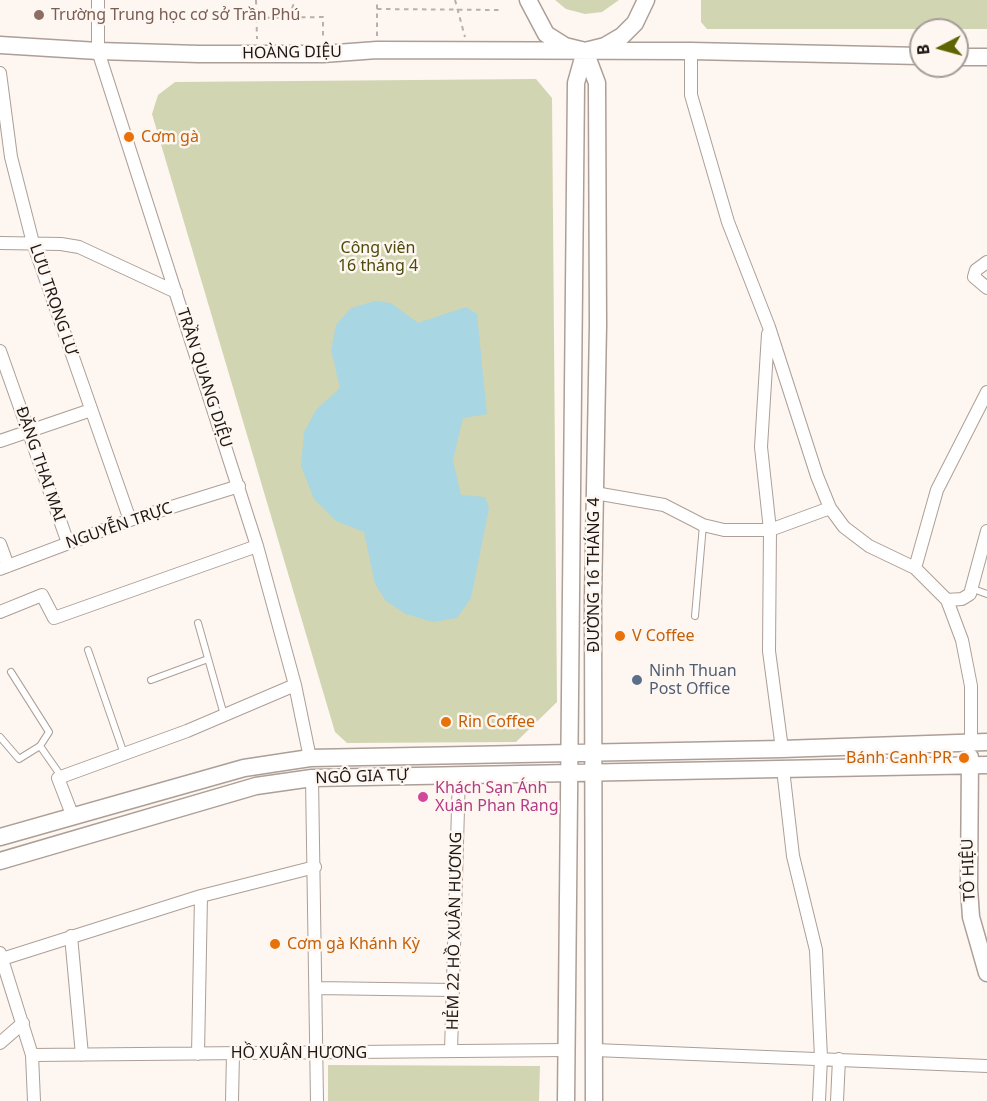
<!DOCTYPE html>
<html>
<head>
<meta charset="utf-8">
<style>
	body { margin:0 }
	#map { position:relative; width:987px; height:1101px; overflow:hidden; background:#fef6f0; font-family:"Noto Sans",sans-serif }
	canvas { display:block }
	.north { position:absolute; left:909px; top:18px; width:60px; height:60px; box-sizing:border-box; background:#fef6f0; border:2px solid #a49d98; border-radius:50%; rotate:264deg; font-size:16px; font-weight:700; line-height:24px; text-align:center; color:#1d1815 }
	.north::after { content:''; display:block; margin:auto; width:21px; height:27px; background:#5e6401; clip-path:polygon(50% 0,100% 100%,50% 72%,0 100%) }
</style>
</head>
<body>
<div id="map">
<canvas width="987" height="1101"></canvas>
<div class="north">B</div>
</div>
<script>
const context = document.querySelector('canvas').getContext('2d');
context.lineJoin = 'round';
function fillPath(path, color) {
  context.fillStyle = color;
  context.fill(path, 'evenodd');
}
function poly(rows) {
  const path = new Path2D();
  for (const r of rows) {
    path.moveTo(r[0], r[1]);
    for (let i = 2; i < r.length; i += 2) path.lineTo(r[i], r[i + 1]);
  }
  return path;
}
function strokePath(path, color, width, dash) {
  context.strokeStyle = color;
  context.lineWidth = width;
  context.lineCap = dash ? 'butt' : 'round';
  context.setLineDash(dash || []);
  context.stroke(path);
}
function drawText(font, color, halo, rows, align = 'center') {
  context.font = font + ' "Noto Sans",sans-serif';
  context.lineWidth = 5;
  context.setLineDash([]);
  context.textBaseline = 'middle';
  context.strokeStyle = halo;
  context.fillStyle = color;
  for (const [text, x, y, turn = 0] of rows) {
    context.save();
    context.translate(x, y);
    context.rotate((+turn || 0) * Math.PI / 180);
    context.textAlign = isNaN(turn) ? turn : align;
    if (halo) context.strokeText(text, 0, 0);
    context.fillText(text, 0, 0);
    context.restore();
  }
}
fillPath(poly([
	[555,0,619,0,602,12,585,14,566,9],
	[701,0,987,0,987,29,707,29,701,22],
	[536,79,552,98,557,702,516,742,347,743,335,732,152,114,158,95,175,82],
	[328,1065,540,1066,539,1101,328,1101]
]), '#d2d5b1');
fillPath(poly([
	[375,301,391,303,418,323,466,307,477,314,487,414,463,418,453,460,461,495,485,497,489,508,471,598,457,618,433,622,406,614,386,601,375,584,364,532,336,521,314,499,301,466,304,432,316,410,340,388,331,350,336,325,351,308]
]), '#a8d6e3');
const lane = poly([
	[973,589,987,594],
	[695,616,703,525],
	[198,623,224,715],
	[88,650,124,754],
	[11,672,49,732,40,746,61,776],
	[151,680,208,659],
	[0,737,19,759,40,746]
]);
const street = poly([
	[98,0,98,51,257,546,295,685,310,758],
	[691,51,691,95,728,222,769,327,817,476,830,508,844,527,869,546,915,568,947,600,962,640,971,686,971,743],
	[0,73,11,157,33,243,130,520],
	[0,243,61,244,79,247,176,292],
	[987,262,976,270,974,277,987,288],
	[768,334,761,447,770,530,769,651,782,749],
	[0,351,68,543],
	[0,441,91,410],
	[595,493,664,505,703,525,724,530,770,530,830,508],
	[0,544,8,566],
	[915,568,937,490,987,392],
	[0,569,130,520,239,486],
	[947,600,962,599,970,594,987,531],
	[0,612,42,595,54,618,257,546],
	[783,769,793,856,816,950,821,1058,819,1101],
	[312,778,317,1101],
	[73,817,58,778,187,731,295,685],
	[71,936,82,1055],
	[0,953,32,1055,34,1101],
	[2,959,201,896,315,867],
	[316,988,453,990],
	[0,1043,23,1023],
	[595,1050,987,1066],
	[451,1051,459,774],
	[198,1054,201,896],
	[32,1055,567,1050],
	[232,1101,233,1053],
	[837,1101,839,1059]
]);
const secondary = poly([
	[528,0,546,34,565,46,585,51,605,46,622,36,635,23,646,0],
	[0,45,98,51,199,54,323,54,377,50,691,51,921,56],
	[585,51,597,83,598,325,593,599,594,1101],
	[957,57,987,57],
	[970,757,969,888,971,917,987,973],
	[0,837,244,768,310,758,782,749,987,742],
	[0,861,256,786,312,778,987,765],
	[566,1101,576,83,585,51]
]);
strokePath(lane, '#ac9f97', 8);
strokePath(street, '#ac9f97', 14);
strokePath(secondary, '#ac9f97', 19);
strokePath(poly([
	[256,0,257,39],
	[455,0,465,37],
	[377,9,500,10],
	[289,17,295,0],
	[256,18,323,17,323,40],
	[377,36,377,0]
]), '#b7b0ab', 2, [4.5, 4.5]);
strokePath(lane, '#fff', 6);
strokePath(street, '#fff', 12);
strokePath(secondary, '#fff', 16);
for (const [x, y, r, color] of [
	[39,15,6,"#8d6e63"],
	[129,137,6,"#e8710a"],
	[620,636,6,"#e8710a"],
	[637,680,6,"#5c6f8a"],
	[446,722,6,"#e8710a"],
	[964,758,6,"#e8710a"],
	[423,797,6,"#d1479c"],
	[275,944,6,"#e8710a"]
]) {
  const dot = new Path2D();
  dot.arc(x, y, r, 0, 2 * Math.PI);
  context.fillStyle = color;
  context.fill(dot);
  strokePath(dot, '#fef6f0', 2);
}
drawText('16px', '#785e54', '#fef6f0', [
	["Trường Trung học cơ sở Trần Phú",51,15]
], 'left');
drawText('16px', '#1d1815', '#fef6f0', [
	["HOÀNG DIỆU",292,53,-1],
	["LƯU TRỌNG LƯ",53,300,71],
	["TRẦN QUANG DIỆU",204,378,72],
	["ĐẶNG THAI MAI",40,464,71],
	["NGUYỄN TRỰC",119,526,-19],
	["ĐƯỜNG 16 THÁNG 4",594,575,-90],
	["NGÔ GIA TỰ",362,777,-2],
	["TÔ HIỆU",969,870,-92],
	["HẺM 22 HỒ XUÂN HƯƠNG",455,931,-89],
	["HỒ XUÂN HƯƠNG",299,1053]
]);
drawText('16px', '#c56008', '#fef6f0', [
	["Cơm gà",141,137],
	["V Coffee",632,636],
	["Rin Coffee",458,722],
	["Bánh Canh PR",952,758,"right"],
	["Cơm gà Khánh Kỳ",287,944]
], 'left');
drawText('16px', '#4b4b0c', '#fef6f0', [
	["Công viên",378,248],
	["16 tháng 4",378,266]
]);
drawText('16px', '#4e5e75', '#fef6f0', [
	["Ninh Thuan",649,671],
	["Post Office",649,689]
], 'left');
drawText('16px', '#b23c85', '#fef6f0', [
	["Khách Sạn Ánh",435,788],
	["Xuân Phan Rang",435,806]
], 'left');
</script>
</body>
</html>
